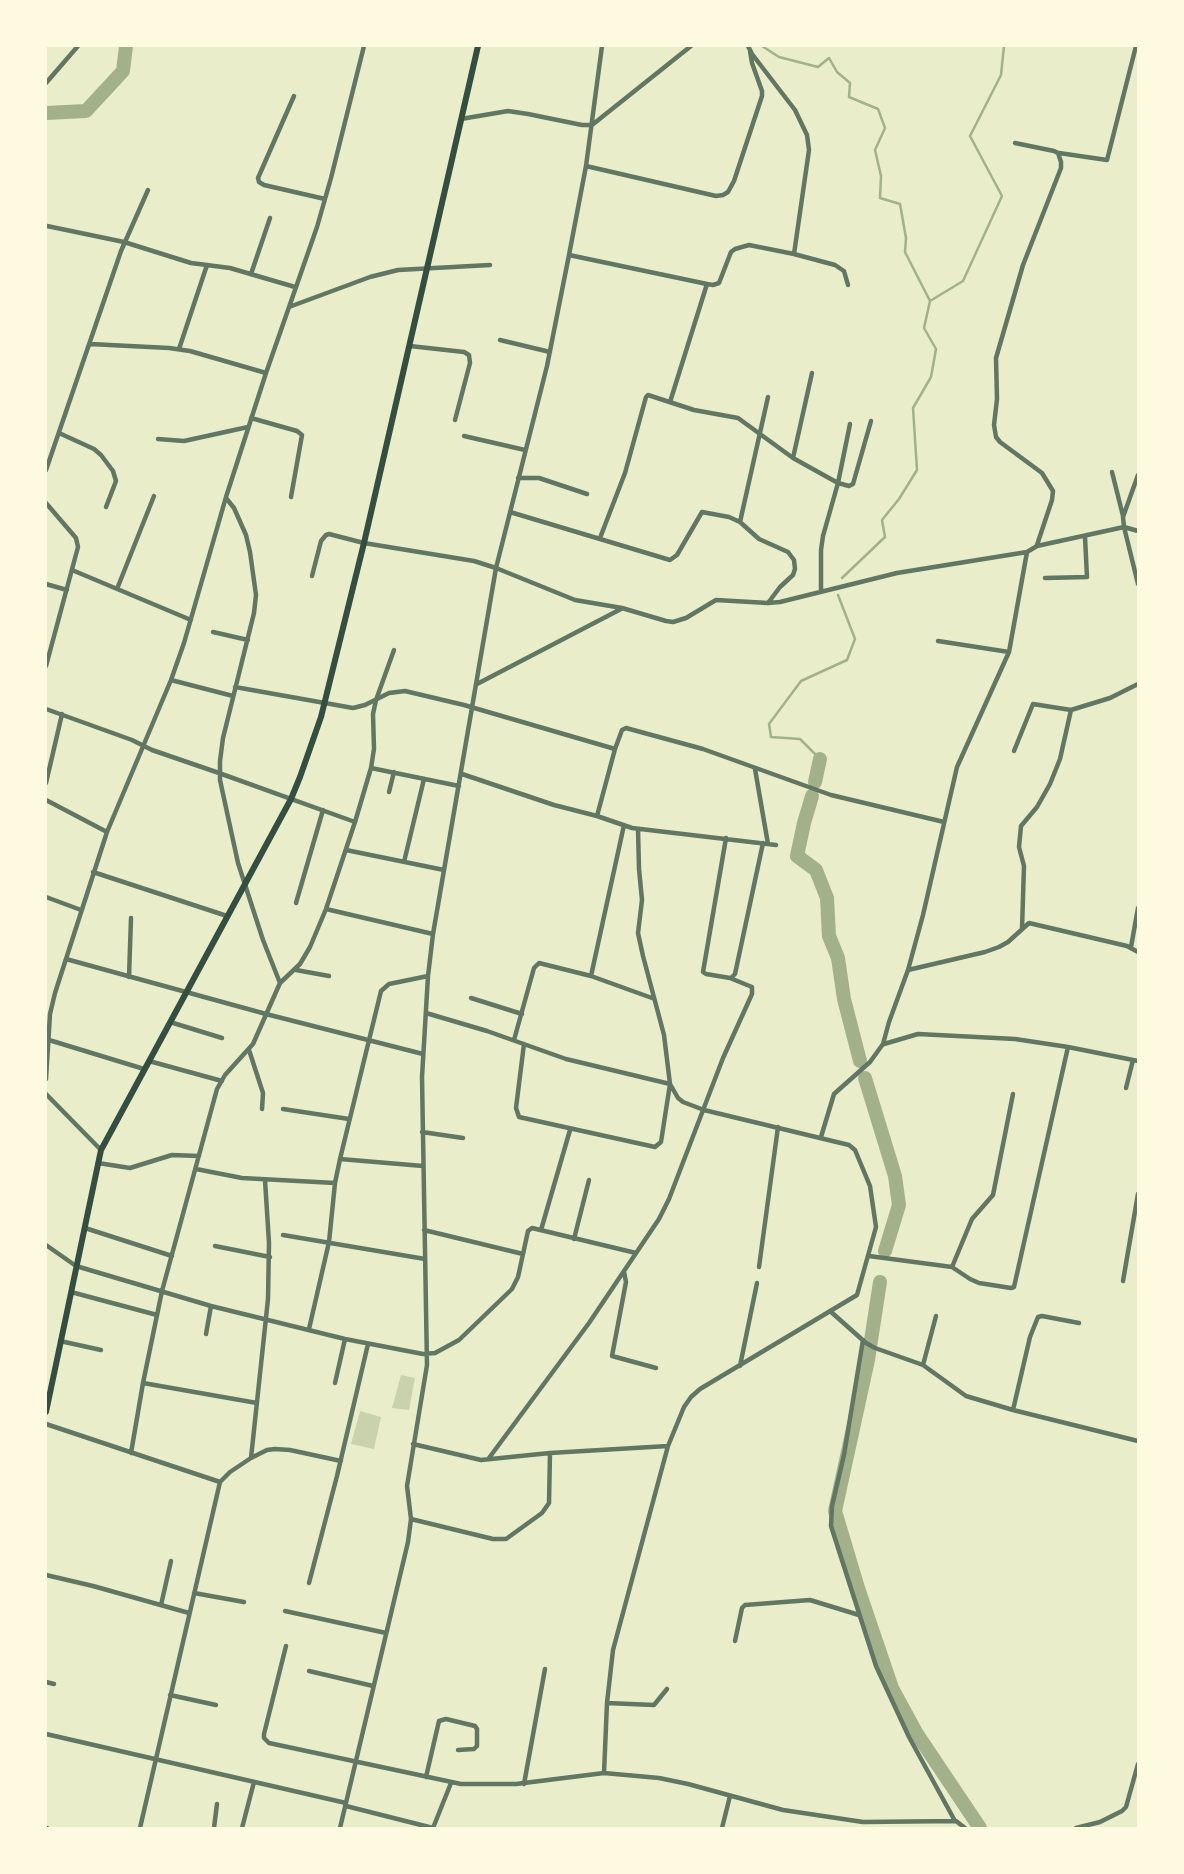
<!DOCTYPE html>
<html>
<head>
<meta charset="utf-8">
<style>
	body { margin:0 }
	#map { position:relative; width:1184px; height:1874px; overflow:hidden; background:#e9edc9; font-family:"Roboto Condensed",sans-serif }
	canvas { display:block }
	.frame { position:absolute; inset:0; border:47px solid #fefae0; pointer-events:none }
</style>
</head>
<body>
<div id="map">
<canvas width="1184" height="1874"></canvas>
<div class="frame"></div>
</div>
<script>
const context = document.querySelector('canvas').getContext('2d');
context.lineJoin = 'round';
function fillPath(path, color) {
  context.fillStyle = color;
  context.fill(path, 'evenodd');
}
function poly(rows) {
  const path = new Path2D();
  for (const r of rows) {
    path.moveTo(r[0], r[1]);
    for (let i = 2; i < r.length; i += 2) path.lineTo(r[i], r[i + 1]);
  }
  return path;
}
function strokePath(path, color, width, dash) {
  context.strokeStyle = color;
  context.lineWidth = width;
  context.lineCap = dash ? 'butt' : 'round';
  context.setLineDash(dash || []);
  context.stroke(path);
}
fillPath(poly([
	[401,1375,415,1378,409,1410,392,1408],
	[360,1411,381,1417,374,1449,351,1444]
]), '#cad2ad');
strokePath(poly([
	[762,46,779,57,818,67,829,58,837,72,850,83,849,97,878,109,885,128,875,150,881,176,880,198,900,204,906,238,905,252,930,301,924,328,936,349,931,377,913,408,917,470,899,499,882,520,885,537,842,578],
	[930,301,963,281,1002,196,970,136,1001,75,1004,46],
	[820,759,800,739,771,737,769,724,801,681,847,660,855,639,838,595]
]), '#a3b18a', 2.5);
strokePath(poly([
	[46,113,86,111,123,71,126,46],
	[815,782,820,759],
	[812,796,804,823,797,856,816,870,827,898,829,936,838,958,844,999,860,1061],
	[865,1078,895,1176,899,1205,885,1251],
	[880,1282,868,1360,835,1511,858,1588,892,1688,917,1734,980,1828]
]), '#a3b18a', 14);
strokePath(poly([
	[748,46,752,54,795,110,807,135,809,150,794,254],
	[46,83,78,46],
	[294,96,258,178,259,182,264,185,325,199],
	[461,119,508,111,528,114,582,125,592,125,691,46],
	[1015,143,1054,151,1058,153,1061,162,1061,168,1023,265,996,358,997,399,994,425,996,437,1000,442,1042,473,1053,491,1052,500,1037,545],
	[1059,153,1107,160,1136,46],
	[586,166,716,196,723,195,728,192,734,181,762,96,762,91,752,63,750,51],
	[47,226,124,242,191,263,230,268,295,287],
	[569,255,707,284],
	[251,274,270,218],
	[289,307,370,277,398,270,490,265],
	[500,340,550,352],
	[90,344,169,348,190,351,266,373],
	[410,346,464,352,469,355,470,363,455,420],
	[179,349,207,265],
	[670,402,707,284,713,285,719,283,731,252,735,249,749,245,794,254,835,265,844,271,848,285],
	[251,418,297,431,302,435,291,497],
	[59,433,94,449,101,455,113,471,116,481,106,507],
	[464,436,525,450],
	[158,439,184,441,248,427],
	[793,458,812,373],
	[46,470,121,251,148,190],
	[1112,472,1123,516],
	[1138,475,1123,517,1124,527,1138,584],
	[518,478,539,478,587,494],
	[226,498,234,508,246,535,250,552,256,595,254,613,223,738,220,761,220,780,238,863,263,940,280,983],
	[46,503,76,538,78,547,46,666],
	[510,512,670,560,677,555,702,512,729,517,740,522,759,539,788,552,794,560,795,569,793,575,780,587,768,603],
	[740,522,768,397],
	[600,538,625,473,646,397,648,395,694,410,738,418,793,458,838,483,849,486,853,484,871,421],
	[72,570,191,620],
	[312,576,321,541,326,535,329,534,364,543,474,561,496,568,575,600,622,608,666,621,673,622,686,618,716,600,768,603,780,602,897,573,1027,552,1037,546,1124,527,1138,531],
	[1045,578,1087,577,1085,537],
	[46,584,67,590],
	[117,589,154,496],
	[821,591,821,550,823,536,838,483,850,424],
	[213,632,248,640],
	[938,641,1009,652],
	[171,680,233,696],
	[477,684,621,609],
	[235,687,353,708,365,705,389,693,405,691,464,705,615,749],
	[46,709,132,740,152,750,219,773,355,822],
	[1014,751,1033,704,1071,710,1110,698,1138,684],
	[371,768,459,786],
	[755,769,768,844],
	[462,774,554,805,597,816,632,828,776,845],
	[46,783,62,714],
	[389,792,394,772],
	[46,800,107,832],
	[597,816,615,749,622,730,626,728,703,749,831,795,944,822],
	[346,850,444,870],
	[404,862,424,779],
	[93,872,227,916],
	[46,897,81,910],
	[296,903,323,810],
	[326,909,433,934],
	[1022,929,1024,866,1019,847,1021,826,1037,807,1050,784,1060,759,1071,710],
	[1131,947,1138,908],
	[66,959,266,1014,423,1054],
	[296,970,329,976],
	[908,970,985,952,999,947,1008,942,1029,923,1127,946,1138,952],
	[591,976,624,825],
	[129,977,131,918],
	[731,978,735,974,763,843],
	[471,998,522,1014],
	[426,1013,487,1031,566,1059,670,1084,678,1098,683,1102,704,1110,849,1145,855,1150,870,1186,876,1227,857,1295,700,1389,691,1397,684,1407,668,1446,613,1650,607,1703,604,1773],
	[170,1022,222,1038],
	[49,1040,144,1069],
	[514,1040,534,968,539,963,591,976,652,998],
	[524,1044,516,1108,519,1117,655,1147,661,1142,670,1084,664,1035,643,956,638,933,642,900,639,869,638,829],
	[884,1044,918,1034,1015,1039,1068,1047,1138,1061],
	[249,1050,263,1093,262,1109],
	[149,1061,222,1081],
	[46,1079,50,1014,55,993,107,832,171,680,184,643,226,497,266,373,317,227,331,178,364,46],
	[1126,1088,1133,1060],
	[46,1094,101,1150],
	[283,1109,349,1119],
	[422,1132,463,1138],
	[821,1137,834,1094,870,1062,883,1044,889,1022,908,970,923,915,957,767,1009,652,1027,552],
	[340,1159,423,1166],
	[98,1163,130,1168,172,1155,199,1156],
	[196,1169,242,1178,335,1183],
	[85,1228,172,1256],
	[424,1230,523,1254],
	[541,1230,570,1130],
	[283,1235,425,1259],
	[574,1239,589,1180],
	[46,1245,76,1266,211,1306,345,1339,423,1354,435,1353,459,1340,512,1289,518,1277,528,1231,532,1228,636,1253],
	[215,1246,270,1257],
	[869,1256,952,1267,970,1279,979,1283,1011,1288,1014,1287,1068,1047],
	[759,1267,778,1127],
	[952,1267,972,1219,993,1195,1013,1094],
	[624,1272,626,1282,612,1356,656,1368],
	[1123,1281,1138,1194],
	[71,1292,157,1315],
	[830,1311,866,1343,875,1348,923,1365,966,1396,1013,1410,1138,1441],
	[309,1329,329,1242,335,1183,340,1159,381,991,389,984,428,976],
	[206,1334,211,1306],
	[863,1340,844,1455,832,1506,831,1526,876,1666,909,1737,955,1821],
	[60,1341,101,1350],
	[923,1365,936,1316],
	[740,1366,757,1283],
	[143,1383,257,1403],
	[335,1383,345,1339],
	[1013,1410,1030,1337,1038,1317,1042,1316,1079,1323],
	[46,1424,220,1482],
	[413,1444,481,1460,550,1453,668,1446],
	[131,1453,143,1383,162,1291,217,1089,225,1075,253,1044,280,983,300,964,310,947,326,909,355,822,371,768,374,749,373,714,376,700,394,650],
	[251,1458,268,1299,269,1243,265,1180],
	[489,1458,589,1323,659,1219,669,1199,723,1058,752,994,752,987,730,978,706,974,703,972,726,838],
	[220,1482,230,1472,251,1458,267,1450,275,1449,290,1450,341,1461],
	[411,1519,493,1539,506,1539,542,1513,549,1503,550,1453],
	[46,1575,93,1586,189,1613],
	[309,1583,337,1476,368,1344],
	[194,1593,244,1602],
	[161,1605,171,1561],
	[285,1611,386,1633],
	[735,1641,742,1608,745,1605,810,1600,859,1615],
	[286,1646,264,1734,264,1738,269,1743,461,1784,516,1784,604,1773,659,1778,688,1784,783,1810,863,1822,956,1821,965,1828],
	[309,1671,373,1686],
	[46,1682,54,1684],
	[170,1695,216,1705],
	[607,1703,654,1705,667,1689],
	[46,1734,346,1803],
	[426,1777,439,1721,446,1719,475,1726,477,1729,477,1746,474,1749,458,1750],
	[524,1784,545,1669],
	[346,1806,433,1828],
	[46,1828,47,1828],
	[140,1828,220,1482],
	[214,1828,217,1804],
	[242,1828,254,1782],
	[340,1828,408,1542,411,1519,407,1486,427,1365,422,1077,428,976,433,934,496,568,547,366,569,255,586,166,602,46],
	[433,1828,451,1783],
	[722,1828,730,1796],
	[1076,1828,1100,1822,1122,1811,1126,1807,1138,1764]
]), '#617663', 4.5);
strokePath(poly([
	[46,1412,101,1150,291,799,300,777,321,717,364,543,478,46]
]), '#344e41', 6);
</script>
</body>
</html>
